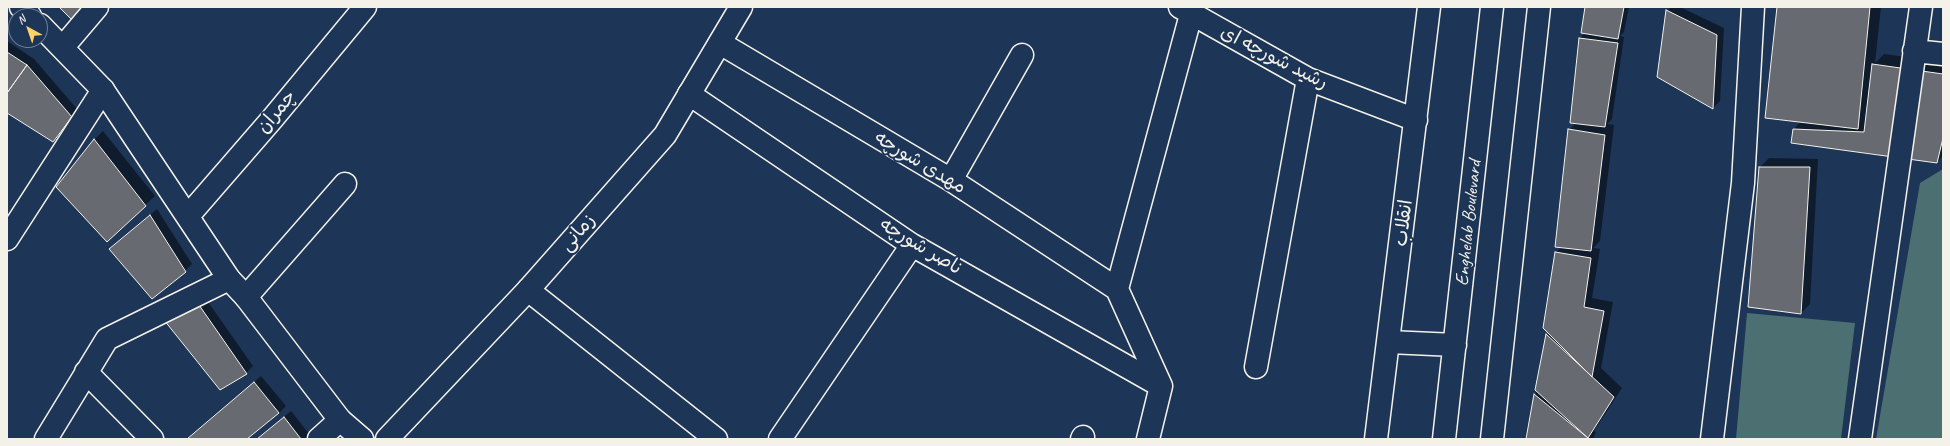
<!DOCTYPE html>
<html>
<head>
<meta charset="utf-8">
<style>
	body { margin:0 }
	#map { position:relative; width:1950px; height:446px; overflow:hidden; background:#1d3557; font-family:Caveat,sans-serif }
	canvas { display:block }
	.frame { position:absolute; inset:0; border:8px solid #f4f1e8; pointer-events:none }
	.north { position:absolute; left:8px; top:8px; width:40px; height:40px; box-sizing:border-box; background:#1d3557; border:1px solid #738091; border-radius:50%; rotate:320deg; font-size:11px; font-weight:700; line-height:16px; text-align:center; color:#f4f1e8 }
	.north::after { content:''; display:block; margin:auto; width:14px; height:18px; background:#ffd166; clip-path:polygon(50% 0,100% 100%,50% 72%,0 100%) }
</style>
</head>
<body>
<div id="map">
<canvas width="1950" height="446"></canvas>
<div class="frame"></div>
<div class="north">N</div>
</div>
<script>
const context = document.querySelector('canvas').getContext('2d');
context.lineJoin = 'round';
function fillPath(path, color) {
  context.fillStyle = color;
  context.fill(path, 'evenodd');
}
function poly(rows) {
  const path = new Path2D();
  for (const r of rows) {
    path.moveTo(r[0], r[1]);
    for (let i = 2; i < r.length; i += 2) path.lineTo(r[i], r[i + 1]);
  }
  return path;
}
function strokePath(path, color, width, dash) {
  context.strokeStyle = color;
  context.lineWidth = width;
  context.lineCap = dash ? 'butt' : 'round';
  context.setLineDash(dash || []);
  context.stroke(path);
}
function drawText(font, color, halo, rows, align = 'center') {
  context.font = font + ' Caveat,"Playpen Sans Arabic",sans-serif';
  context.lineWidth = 4;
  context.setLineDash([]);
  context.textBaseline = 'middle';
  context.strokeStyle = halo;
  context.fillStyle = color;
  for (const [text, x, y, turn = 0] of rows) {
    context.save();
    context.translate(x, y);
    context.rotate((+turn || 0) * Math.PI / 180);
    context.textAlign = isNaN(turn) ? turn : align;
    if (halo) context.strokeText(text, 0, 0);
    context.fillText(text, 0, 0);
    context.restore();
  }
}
fillPath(poly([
	[1943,169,1943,439,1876,439,1920,183],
	[1747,313,1855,323,1841,439,1736,439]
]), '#4c6f71');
fillPath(poly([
	[1586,7,1629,7,1624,32,1620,36,1624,37,1612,119,1607,124,1614,125,1600,241,1593,248,1600,249,1592,298,1613,302,1601,368,1622,388,1594,431,1596,432,1593,439,1527,439,1547,335,1549,332,1556,253,1561,247,1569,130,1576,123,1580,38,1585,33],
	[1671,7,1680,7,1724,28,1720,101,1713,108,1658,77,1667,11],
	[1778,7,1881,7,1875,63,1884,54,1943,62,1943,156,1937,162,1792,142,1794,129,1801,121],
	[7,41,34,59,78,110,53,141,7,111],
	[103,131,155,196,107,240,94,140],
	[1769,158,1818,159,1810,304,1801,313,1759,168],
	[157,209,192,264,185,271,117,242],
	[206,299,253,366,246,373,173,313],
	[261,376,286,406,279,413,245,439,188,439],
	[291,411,310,435,306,439,257,439]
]), '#0007');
const building = poly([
	[59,7,84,7,73,21,59,7],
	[1585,7,1624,7,1618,39,1581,33,1585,7],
	[1777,7,1870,7,1858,129,1765,118,1777,7],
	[1666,10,1717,35,1713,109,1657,77,1666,10],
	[1579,38,1618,43,1605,127,1570,123,1579,38],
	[7,52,27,65,7,93,7,52],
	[1872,64,1943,74,1943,138,1937,163,1791,143,1793,129,1864,132,1872,64],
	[27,65,72,117,53,142,7,113,7,93,27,65],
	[1568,129,1605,135,1591,251,1555,247,1568,129],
	[94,139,146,206,107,242,56,187,94,139],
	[1759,167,1810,167,1801,314,1748,307,1759,167],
	[150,215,186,272,152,299,109,249,150,215],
	[1555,252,1591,258,1584,307,1604,311,1592,377,1543,328,1555,252],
	[199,305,247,374,220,390,164,320,199,305],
	[1546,334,1614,397,1588,438,1535,390,1546,334],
	[254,382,279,413,247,439,187,439,254,382],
	[1534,394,1588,438,1589,439,1526,439,1534,394],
	[284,417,301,439,257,439,284,417]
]);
fillPath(building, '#676a71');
strokePath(building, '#f4f1e8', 1);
const minor = poly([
	[1180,7,1308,79,1416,120],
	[720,43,951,180,1117,289],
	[63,47,97,7],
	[1914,51,1943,54],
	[689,94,912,245,1161,386],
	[951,180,1022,55],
	[188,216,273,118,365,7],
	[7,239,103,90],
	[528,290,716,439],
	[246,297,345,184],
	[1256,367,1308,79],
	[86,372,152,439],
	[46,439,107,339,229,279],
	[319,439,340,420],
	[780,439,912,245],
	[1082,439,1083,437],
	[1148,439,1161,386,1117,289,1193,7],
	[1712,439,1743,183,1753,7],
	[1860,439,1921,7]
]);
const tertiary = poly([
	[21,7,30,16],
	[40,25,103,90,229,279,246,297,340,420,362,439],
	[387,439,528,290,665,135,741,7],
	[1376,439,1429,7]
]);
const primary = poly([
	[1389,342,1455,345],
	[1444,439,1492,7],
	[1492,439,1539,7]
]);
strokePath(minor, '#f4f1e8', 25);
strokePath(tertiary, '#f4f1e8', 25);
strokePath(primary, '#f4f1e8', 25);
strokePath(minor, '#1d3557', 22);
strokePath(tertiary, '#1d3557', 22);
strokePath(primary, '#1d3557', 22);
drawText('19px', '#f4f1e8', '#1d3557', [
	["رشید شورچه ای",1274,58,27],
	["چمران",277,112,-50],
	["مهدی شورچه",920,163,31],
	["انقلاب",1404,223,-83],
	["Enghelab Boulevard",1469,223,-84],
	["زمانی",578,233,-49],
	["ناصر شورچه",921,247,31]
]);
</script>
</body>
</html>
